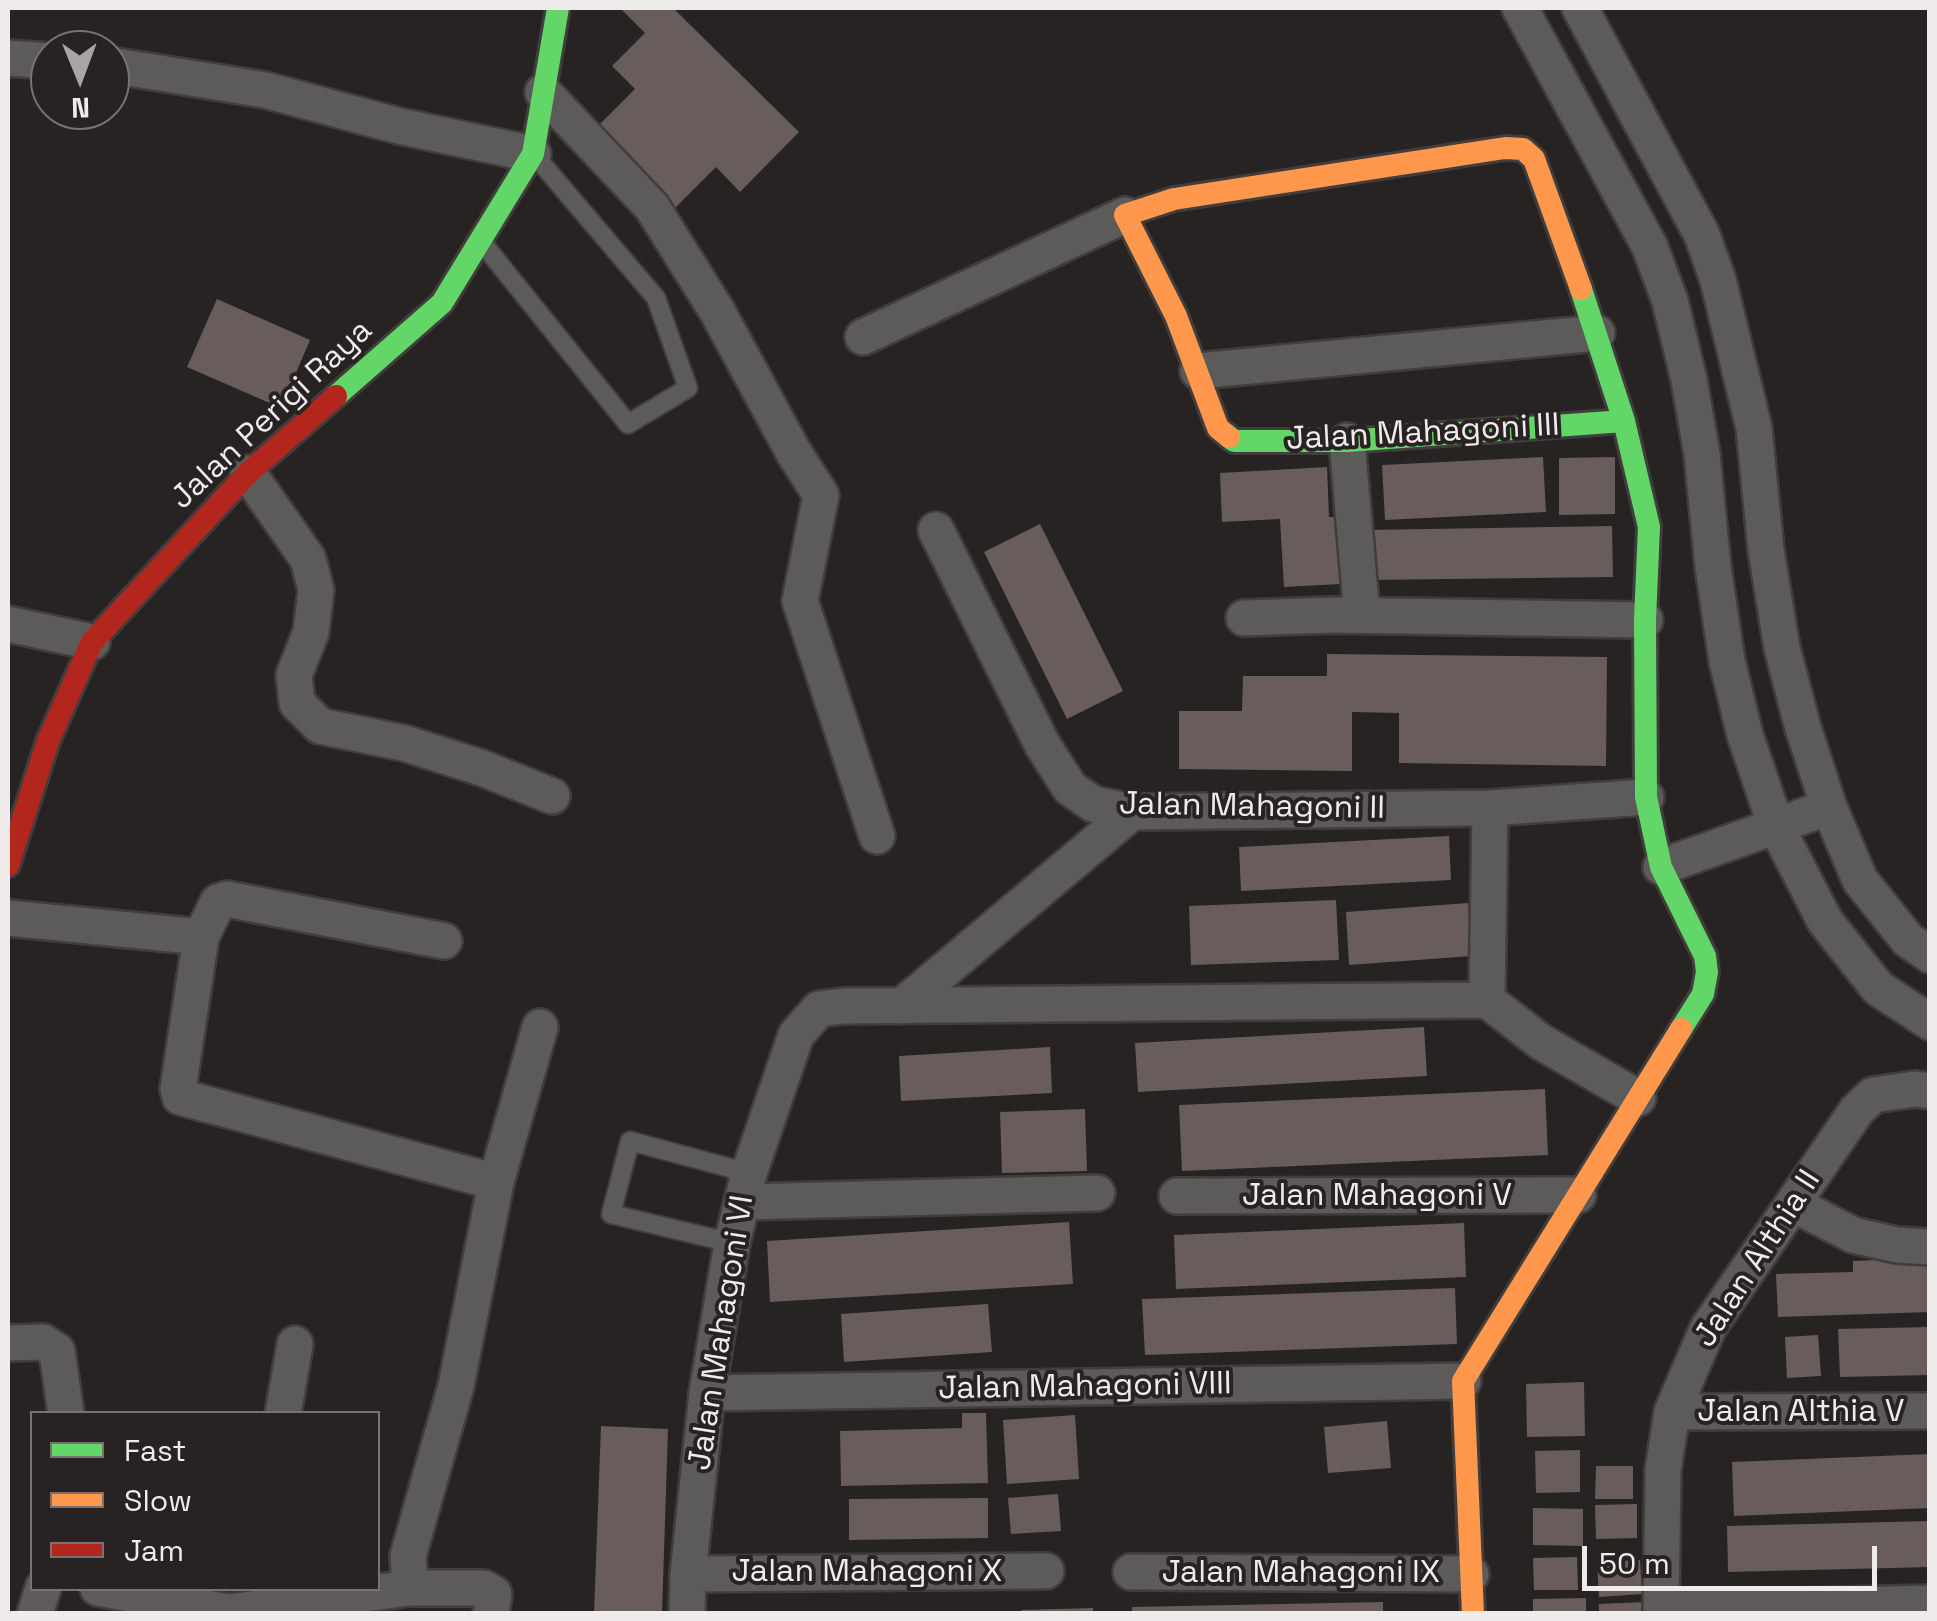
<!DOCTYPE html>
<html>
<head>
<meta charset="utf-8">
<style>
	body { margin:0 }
	#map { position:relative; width:1937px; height:1621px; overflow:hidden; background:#272323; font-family:"Space Grotesk",sans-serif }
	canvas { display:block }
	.frame { position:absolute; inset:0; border:10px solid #f0ebeb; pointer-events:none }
	.legend { position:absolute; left:30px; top:1411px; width:350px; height:180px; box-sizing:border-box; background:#282222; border:2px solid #787272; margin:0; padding:12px 18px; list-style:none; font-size:30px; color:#f0ebeb }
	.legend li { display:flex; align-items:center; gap:20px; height:50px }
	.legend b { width:50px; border:2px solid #787272 }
	.north { position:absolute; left:30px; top:30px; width:100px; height:100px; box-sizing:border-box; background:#282222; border:2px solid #787272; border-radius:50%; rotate:179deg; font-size:28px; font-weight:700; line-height:40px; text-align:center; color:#f0ebeb }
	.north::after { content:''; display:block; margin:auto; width:35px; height:45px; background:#aaa5a5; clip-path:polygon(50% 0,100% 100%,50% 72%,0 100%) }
	.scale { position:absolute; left:1582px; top:1546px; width:295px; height:45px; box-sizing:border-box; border:5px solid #f0ebeb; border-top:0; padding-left:12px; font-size:30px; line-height:35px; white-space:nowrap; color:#f0ebeb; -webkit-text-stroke:8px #282222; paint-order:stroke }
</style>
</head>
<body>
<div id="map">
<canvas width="1937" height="1621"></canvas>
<div class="frame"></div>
<ul class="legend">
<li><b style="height:12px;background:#63d668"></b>Fast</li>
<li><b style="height:12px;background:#ff974d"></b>Slow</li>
<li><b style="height:12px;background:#b3261e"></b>Jam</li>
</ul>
<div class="north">N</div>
<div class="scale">50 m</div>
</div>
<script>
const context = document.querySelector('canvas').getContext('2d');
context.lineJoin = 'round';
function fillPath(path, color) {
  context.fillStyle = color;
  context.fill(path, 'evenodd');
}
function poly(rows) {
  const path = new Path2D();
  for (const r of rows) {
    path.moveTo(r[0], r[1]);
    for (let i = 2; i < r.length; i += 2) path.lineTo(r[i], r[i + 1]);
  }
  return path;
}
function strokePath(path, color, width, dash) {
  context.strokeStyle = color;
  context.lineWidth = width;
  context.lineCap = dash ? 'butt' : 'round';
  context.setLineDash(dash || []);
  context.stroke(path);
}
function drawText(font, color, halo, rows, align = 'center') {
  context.font = font + ' "Space Grotesk",sans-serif';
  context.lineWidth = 8;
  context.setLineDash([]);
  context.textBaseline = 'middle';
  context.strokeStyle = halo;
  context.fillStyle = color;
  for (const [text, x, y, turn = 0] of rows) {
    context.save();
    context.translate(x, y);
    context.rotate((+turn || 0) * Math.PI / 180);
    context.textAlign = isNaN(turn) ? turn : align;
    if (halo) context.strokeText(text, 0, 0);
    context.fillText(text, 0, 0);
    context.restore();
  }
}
fillPath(poly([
	[620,8,673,8,799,132,740,192,716,167,672,211,592,132,635,89,612,66,645,33],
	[217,299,310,340,281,408,187,367],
	[1543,457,1546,512,1385,520,1382,465],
	[1615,457,1615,514,1559,515,1559,458],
	[1327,467,1329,517,1338,517,1341,584,1284,587,1280,519,1222,522,1220,473],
	[1040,524,1123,691,1067,719,984,552],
	[1612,526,1613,577,1368,580,1367,530],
	[1327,654,1607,657,1606,766,1399,763,1399,713,1352,712,1352,771,1179,769,1179,711,1242,711,1243,676,1327,676],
	[1449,836,1451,880,1241,891,1239,847],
	[1336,900,1339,960,1191,965,1189,906],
	[1468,903,1472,956,1349,965,1346,912],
	[1424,1027,1427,1076,1138,1092,1135,1043],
	[1050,1047,1052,1093,901,1101,899,1056],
	[1545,1089,1548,1155,1182,1171,1179,1105],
	[1085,1109,1087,1171,1002,1173,1000,1112],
	[1069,1222,1073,1284,770,1302,767,1241],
	[1464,1223,1466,1277,1176,1289,1174,1235],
	[1930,1258,1930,1312,1778,1317,1776,1274,1853,1272,1853,1261],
	[1455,1288,1457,1344,1145,1355,1142,1299],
	[988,1304,992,1352,844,1362,841,1314],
	[1930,1327,1930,1375,1840,1377,1838,1329],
	[1818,1335,1821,1376,1787,1378,1785,1337],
	[1584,1382,1585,1436,1527,1437,1526,1384],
	[962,1413,986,1413,988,1483,841,1486,840,1431,962,1428],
	[1075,1415,1079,1479,1007,1484,1003,1420],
	[1387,1421,1391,1468,1328,1473,1324,1427],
	[601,1426,668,1429,662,1614,594,1614],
	[1580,1450,1580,1492,1536,1493,1535,1451],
	[1930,1454,1930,1508,1734,1516,1732,1462],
	[1596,1466,1633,1466,1633,1499,1595,1499],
	[1058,1494,1061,1531,1011,1534,1008,1498],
	[988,1498,988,1538,849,1540,849,1499],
	[1637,1504,1637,1538,1596,1539,1595,1505],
	[1533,1508,1583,1509,1583,1546,1533,1545],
	[1930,1521,1930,1567,1728,1572,1727,1526],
	[1577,1557,1578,1590,1534,1590,1533,1558],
	[1640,1560,1642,1594,1599,1597,1597,1562],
	[1586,1598,1586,1614,1533,1614,1533,1599],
	[1383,1602,1383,1614,1132,1614,1132,1607],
	[1645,1602,1645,1614,1599,1614,1599,1604],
	[1093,1608,1093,1614,1021,1614,1021,1610]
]), '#685c5c');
const lane = poly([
	[484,245,628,424,688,388,656,298,537,158],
	[732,1243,611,1214,630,1141,749,1173]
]);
const street = poly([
	[1520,8,1650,247,1670,301,1689,380,1702,454,1713,567,1727,661,1745,735,1776,826,1825,921,1878,988,1930,1022],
	[1580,8,1702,235,1718,280,1754,428,1766,550,1782,648,1803,728,1829,807,1860,880,1908,940,1930,955],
	[8,58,50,61],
	[110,65,265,90,399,126,533,154],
	[543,92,652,207,717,311,794,453,821,495,800,601,877,836],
	[863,337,1125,215],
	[1198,371,1597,333],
	[1347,441,1362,615],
	[248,473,308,559,316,590,311,632,294,675,297,703,320,726,404,743,482,768,552,796],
	[936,530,1042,744,1070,788,1093,804,1132,812,1490,808,1646,797],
	[1244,618,1333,615,1645,620],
	[8,624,92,642],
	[1490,808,1487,1000,1541,1042,1638,1098],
	[1661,867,1829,807],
	[8,918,201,937],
	[444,941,227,899,218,902,201,937,178,1089,180,1097,496,1182],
	[902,1006,1132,812],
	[1177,1196,1578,1195],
	[742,1202,1097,1193],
	[1793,1204,1853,1235,1897,1245,1930,1247],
	[8,1343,43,1342,57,1351,66,1414],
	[707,1393,1463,1381],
	[1672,1412,1930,1411],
	[283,1414,295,1344],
	[1131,1572,1471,1574],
	[688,1574,1046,1571],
	[98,1588,228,1612,410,1588,484,1588,494,1594,491,1614],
	[410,1588,408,1556,456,1386,496,1182,540,1027],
	[1661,1609,1930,1603],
	[35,1614,43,1588],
	[687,1614,688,1574,707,1393,732,1243,749,1173,796,1035,819,1009,843,1006,1487,1000],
	[1661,1614,1663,1470,1672,1412,1708,1328,1857,1110,1873,1095,1915,1089,1930,1091]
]);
const fast = poly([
	[1581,289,1624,421,1649,527,1645,620,1646,797,1661,867,1705,956,1707,972,1703,994,1681,1029],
	[336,396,442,303,533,154,558,8],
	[1229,437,1234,441,1347,441,1624,421]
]);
const slow = poly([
	[1229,437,1218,428,1176,316,1125,215,1174,199,1505,148,1523,149,1534,159,1581,289],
	[1473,1614,1463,1381,1681,1029]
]);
const jam = poly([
	[8,865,48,741,92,642,248,473,336,396]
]);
strokePath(lane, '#413d3d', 22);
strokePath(street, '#413d3d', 40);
strokePath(fast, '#413d3d', 28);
strokePath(slow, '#413d3d', 28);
strokePath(jam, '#413d3d', 28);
strokePath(lane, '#5d5a5a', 18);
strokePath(street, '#5d5a5a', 35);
strokePath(fast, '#63d668', 22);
strokePath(slow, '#ff974d', 22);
strokePath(jam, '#b3261e', 22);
drawText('32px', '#f0ebeb', '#282222', [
	["Jalan Perigi Raya",272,415,-43],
	["Jalan Mahagoni III",1423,433,-3],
	["Jalan Mahagoni II",1252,807,1],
	["Jalan Mahagoni V",1377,1196],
	["Jalan Althia II",1758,1259,-57],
	["Jalan Mahagoni VI",722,1333,-81],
	["Jalan Mahagoni VIII",1085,1387,-1],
	["Jalan Althia V",1801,1412],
	["Jalan Mahagoni X",867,1572],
	["Jalan Mahagoni IX",1301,1573]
]);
</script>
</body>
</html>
